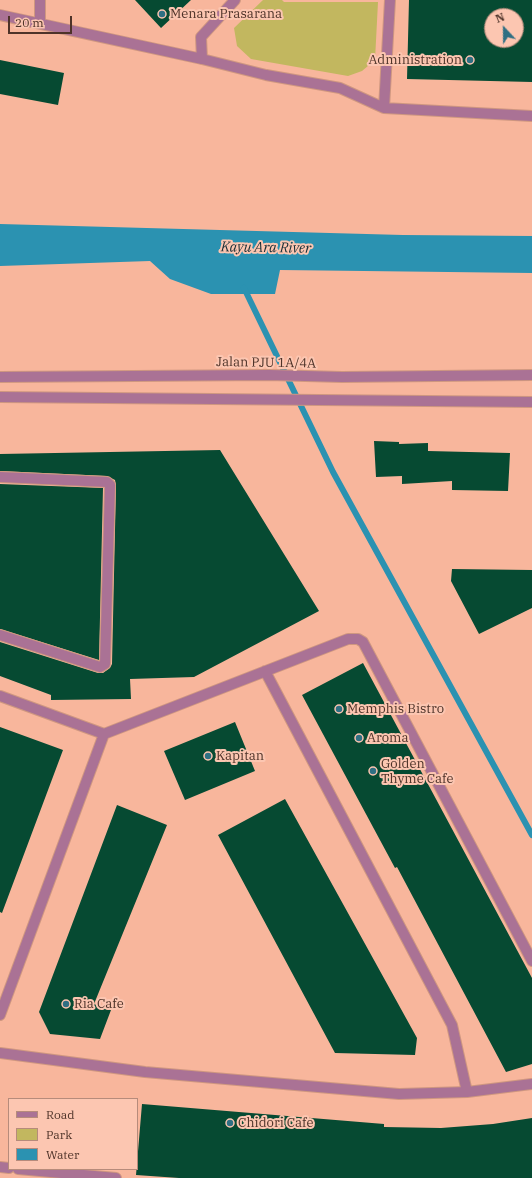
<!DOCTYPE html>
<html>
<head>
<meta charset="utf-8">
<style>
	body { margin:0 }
	#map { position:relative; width:532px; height:1178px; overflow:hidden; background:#f8b69c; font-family:"IBM Plex Serif",serif }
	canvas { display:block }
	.legend { position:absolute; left:8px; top:1098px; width:130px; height:72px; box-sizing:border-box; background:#fcc6b1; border:1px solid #b68b7b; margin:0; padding:5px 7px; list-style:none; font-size:12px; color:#4e3329 }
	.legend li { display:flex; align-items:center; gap:8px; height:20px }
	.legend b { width:20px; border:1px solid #b68b7b }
	.north { position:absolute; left:484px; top:8px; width:40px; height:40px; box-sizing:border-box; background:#fcc6b1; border:1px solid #b68b7b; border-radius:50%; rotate:338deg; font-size:11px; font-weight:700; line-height:16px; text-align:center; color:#4e3329 }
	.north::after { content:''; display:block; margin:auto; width:14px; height:18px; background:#2f6f83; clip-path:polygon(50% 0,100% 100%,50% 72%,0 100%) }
	.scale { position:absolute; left:8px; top:16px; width:64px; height:18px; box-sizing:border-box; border:2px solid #4e3329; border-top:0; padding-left:5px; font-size:12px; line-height:14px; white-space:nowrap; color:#4e3329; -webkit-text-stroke:3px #fcc6b1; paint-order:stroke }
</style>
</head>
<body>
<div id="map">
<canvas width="532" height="1178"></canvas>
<ul class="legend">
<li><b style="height:5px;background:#aa7295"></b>Road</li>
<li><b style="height:11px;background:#c2b75f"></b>Park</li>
<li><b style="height:11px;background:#2b92b1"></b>Water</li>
</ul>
<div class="north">N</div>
<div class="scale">20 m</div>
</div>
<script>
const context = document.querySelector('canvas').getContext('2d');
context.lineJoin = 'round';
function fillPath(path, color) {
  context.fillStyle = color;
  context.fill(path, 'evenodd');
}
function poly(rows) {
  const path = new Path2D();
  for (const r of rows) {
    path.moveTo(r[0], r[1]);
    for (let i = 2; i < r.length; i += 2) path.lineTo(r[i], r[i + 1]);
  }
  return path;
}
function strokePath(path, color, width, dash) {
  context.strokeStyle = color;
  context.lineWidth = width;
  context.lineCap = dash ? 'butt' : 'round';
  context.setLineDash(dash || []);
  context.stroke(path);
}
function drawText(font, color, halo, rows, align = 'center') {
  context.font = font + ' "IBM Plex Serif",serif';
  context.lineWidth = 4;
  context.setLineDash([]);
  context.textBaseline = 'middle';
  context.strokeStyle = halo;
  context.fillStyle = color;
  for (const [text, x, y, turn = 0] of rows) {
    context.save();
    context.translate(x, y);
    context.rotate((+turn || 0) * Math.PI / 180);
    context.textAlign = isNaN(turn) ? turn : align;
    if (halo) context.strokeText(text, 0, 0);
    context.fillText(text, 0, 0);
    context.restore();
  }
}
fillPath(poly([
	[263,0,282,0,284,2,378,2,375,60,362,71,348,76,251,59,237,46,234,28]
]), '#c2b75f');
fillPath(poly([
	[0,224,403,235,532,236,532,273,280,270,275,294,211,294,170,279,150,261,0,266]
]), '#2b92b1');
strokePath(poly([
	[244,288,333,472,532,835]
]), '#2b92b1', 6);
fillPath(poly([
	[135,0,191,0,161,28],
	[409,0,532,0,532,82,407,79],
	[492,16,516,16,516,40,492,40],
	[0,60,64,73,58,105,0,94],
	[374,441,399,442,399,444,428,443,428,451,510,453,508,491,452,490,452,481,402,484,402,476,376,477],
	[220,450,319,611,194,677,130,679,131,699,51,700,51,695,0,676,0,642,98,673,103,673,110,668,112,664,116,485,115,480,107,476,0,471,0,454],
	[0,484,103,488,99,660,0,629],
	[452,569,532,570,532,608,479,634,451,581],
	[363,663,532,978,532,1064,506,1072,397,867,395,868,302,695],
	[235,722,255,771,185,800,164,751],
	[0,727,63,750,2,913,0,912],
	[285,799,417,1038,415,1055,335,1053,218,835],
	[117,805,167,825,94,1004,111,1010,100,1039,50,1034,39,1012],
	[142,1104,384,1124,384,1127,441,1128,493,1124,532,1118,532,1178,179,1178,136,1175]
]), '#064a32');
const minor = poly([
	[40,0,40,23],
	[0,15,202,59,266,75,340,88,384,108,532,116],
	[202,59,201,37,235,0],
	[384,108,390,0],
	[0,377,269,375,342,377,532,375],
	[0,397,532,402],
	[0,477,107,482,110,485,105,664,100,667,0,635],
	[265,671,452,1025,467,1092],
	[0,696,104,734,348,639,358,639,363,642,532,961],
	[0,1015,104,734],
	[0,1053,145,1072,399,1094,467,1092,532,1084],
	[0,1167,9,1168],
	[18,1169,116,1178]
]);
strokePath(minor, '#cf9780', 12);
strokePath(minor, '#aa7295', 10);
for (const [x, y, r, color] of [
	[162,14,4,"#2f6f83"],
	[470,60,4,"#2f6f83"],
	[339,709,4,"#2f6f83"],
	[359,738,4,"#2f6f83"],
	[208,756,4,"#2f6f83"],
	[373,771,4,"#2f6f83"],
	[66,1004,4,"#2f6f83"],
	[230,1123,4,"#2f6f83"]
]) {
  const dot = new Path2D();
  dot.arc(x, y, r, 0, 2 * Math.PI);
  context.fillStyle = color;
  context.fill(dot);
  strokePath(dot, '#fcc6b1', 1.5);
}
drawText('13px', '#4e3329', '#fcc6b1', [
	["Menara Prasarana",170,14],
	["Administration",462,60,"right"],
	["Memphis Bistro",347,709],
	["Aroma",367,738],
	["Kapitan",216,756],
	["Golden",381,764],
	["Thyme Cafe",381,779],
	["Ria Cafe",74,1004],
	["Chidori Cafe",238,1123]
], 'left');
drawText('13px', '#4e3329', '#fcc6b1', [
	["Jalan PJU 1A/4A",266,363,1]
]);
drawText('italic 14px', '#182e36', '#fcc6b1', [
	["Kayu Ara River",266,248,1]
]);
</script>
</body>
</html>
